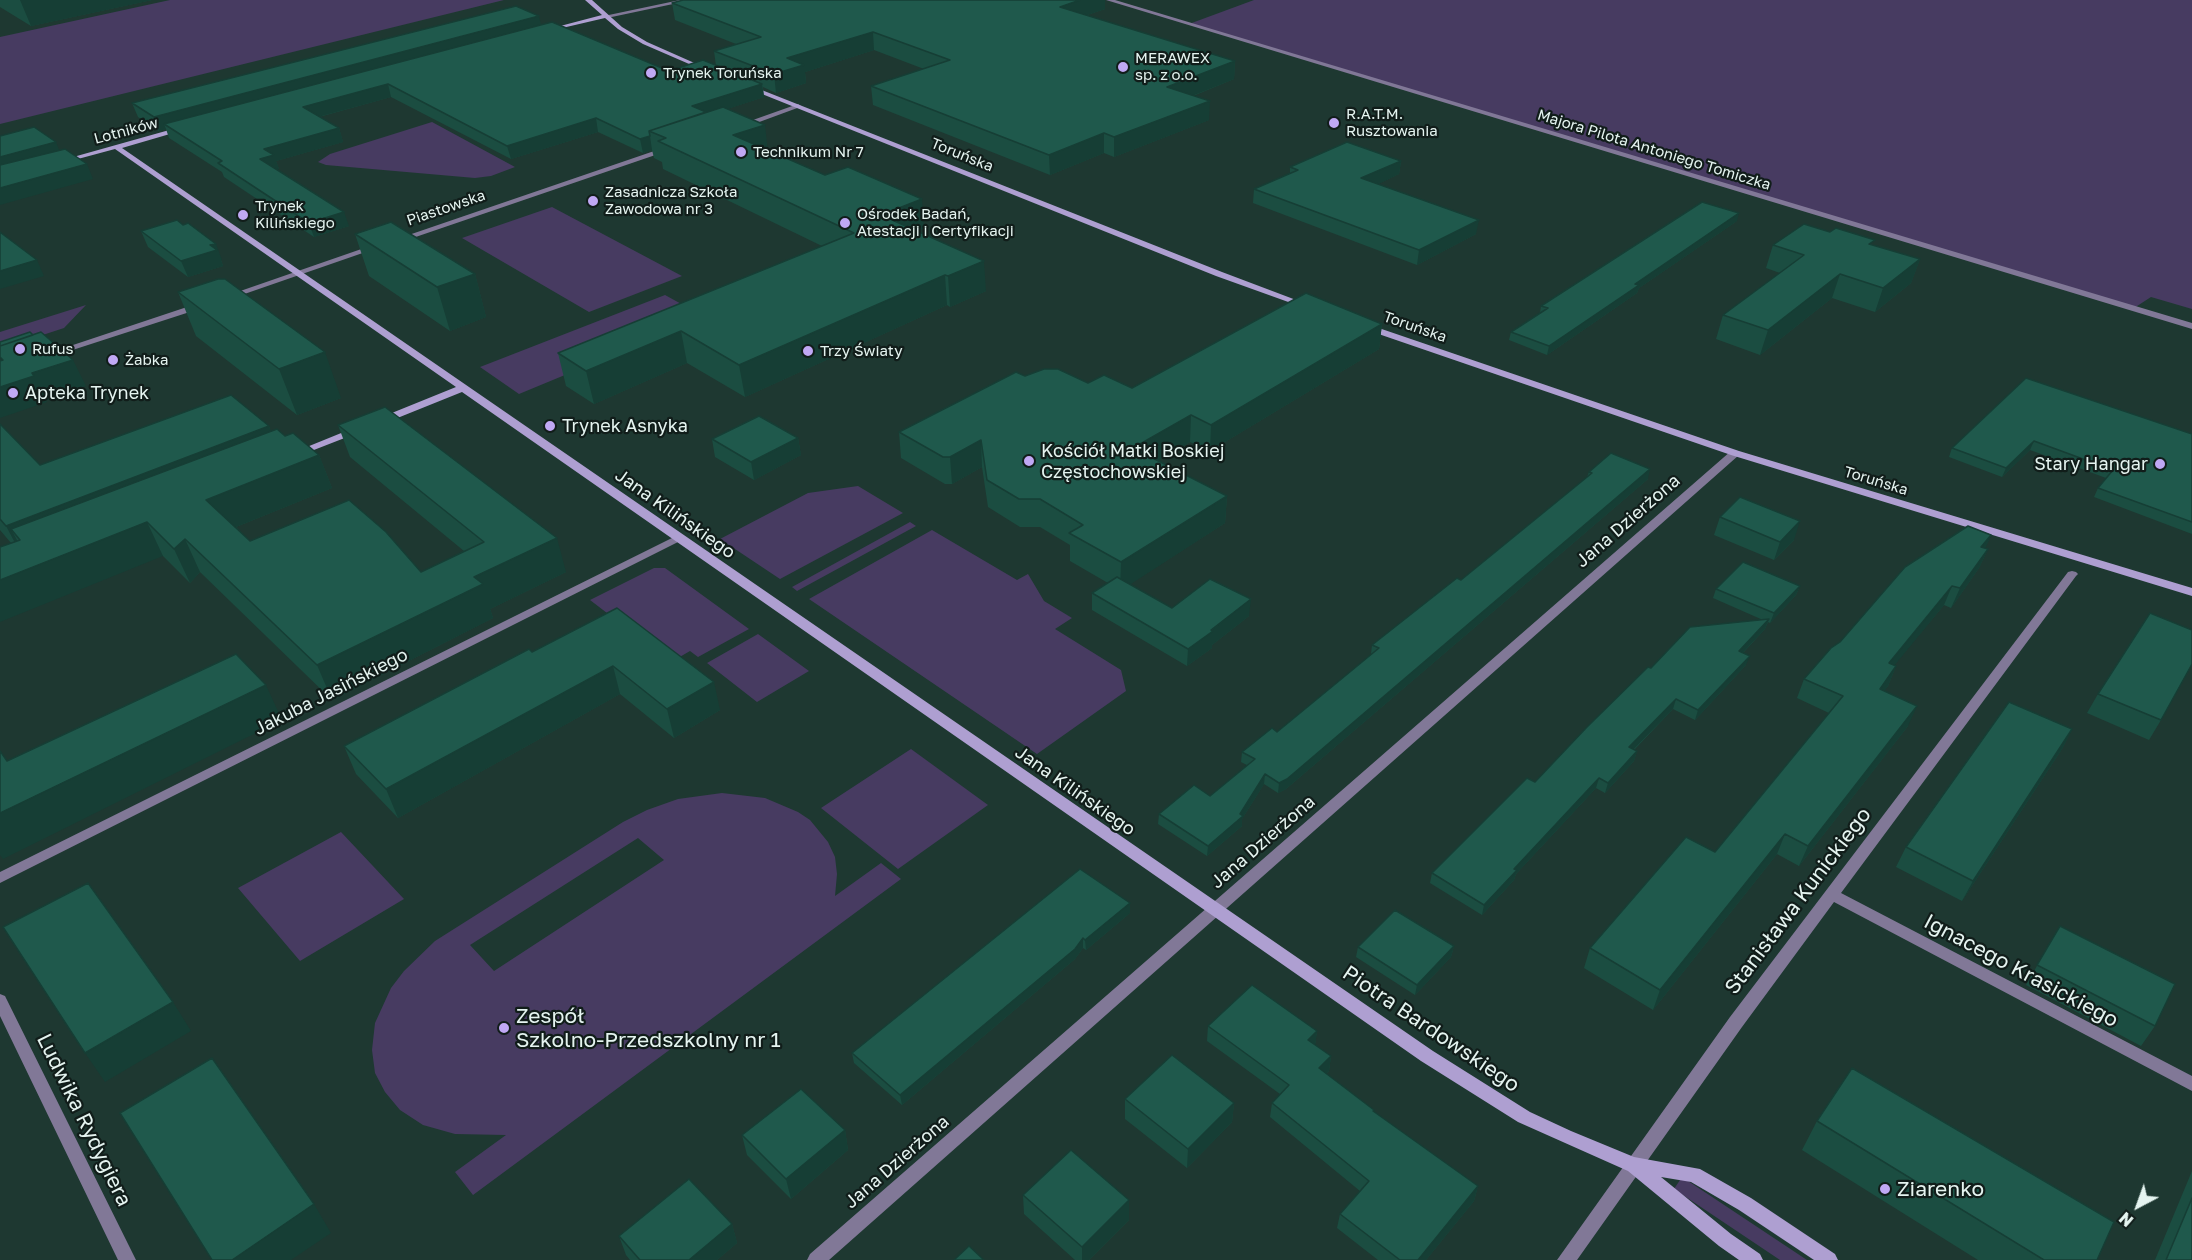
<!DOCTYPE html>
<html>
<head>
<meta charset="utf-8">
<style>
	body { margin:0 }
	#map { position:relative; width:2192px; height:1260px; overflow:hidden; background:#1e3831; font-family:"Golos Text",sans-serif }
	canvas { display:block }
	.north { position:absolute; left:2108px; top:1176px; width:60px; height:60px; -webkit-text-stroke:4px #111d1a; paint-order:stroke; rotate:221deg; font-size:16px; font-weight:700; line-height:24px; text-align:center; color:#e5f4f0 }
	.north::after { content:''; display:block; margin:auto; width:21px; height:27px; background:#e5f4f0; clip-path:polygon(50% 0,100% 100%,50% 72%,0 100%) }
</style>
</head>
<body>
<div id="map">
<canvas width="2192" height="1260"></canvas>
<div class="north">N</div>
</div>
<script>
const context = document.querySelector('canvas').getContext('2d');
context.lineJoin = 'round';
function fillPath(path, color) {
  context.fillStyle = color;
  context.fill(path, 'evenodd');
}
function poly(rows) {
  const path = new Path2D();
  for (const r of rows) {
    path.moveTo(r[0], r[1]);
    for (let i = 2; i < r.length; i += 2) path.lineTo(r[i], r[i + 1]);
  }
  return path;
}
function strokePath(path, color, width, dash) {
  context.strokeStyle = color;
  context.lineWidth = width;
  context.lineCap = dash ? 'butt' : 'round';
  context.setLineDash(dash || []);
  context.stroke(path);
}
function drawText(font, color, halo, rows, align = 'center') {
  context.font = font + ' "Golos Text",sans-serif';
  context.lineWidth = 4.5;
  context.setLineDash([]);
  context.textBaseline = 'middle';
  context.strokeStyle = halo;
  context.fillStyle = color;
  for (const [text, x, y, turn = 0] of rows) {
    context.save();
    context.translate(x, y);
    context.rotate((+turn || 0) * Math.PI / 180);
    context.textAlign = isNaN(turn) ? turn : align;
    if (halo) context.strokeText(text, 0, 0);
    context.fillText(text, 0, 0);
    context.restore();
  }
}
fillPath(poly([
	[170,0,504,0,0,124,0,37],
	[1254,0,2192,0,2192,309,2151,297,2134,308,1189,24],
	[432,122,515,167,491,176,475,178,326,165,318,162,330,154],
	[552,207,682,276,589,312,462,238],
	[665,295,705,317,519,394,480,367],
	[86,305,64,328,0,349,0,332],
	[858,486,903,513,780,579,720,539,808,493],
	[910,522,916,526,797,591,792,587],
	[932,530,1017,580,1028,574,1044,601,1072,618,1055,629,1121,670,1126,691,1037,754,809,599],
	[654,568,665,568,749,629,698,657,690,651,671,662,590,600],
	[758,634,809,671,757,702,707,663],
	[911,749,988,805,898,869,821,808],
	[722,793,765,798,798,812,810,820,828,842,835,857,837,874,835,896,881,863,901,879,473,1195,455,1172,506,1135,455,1134,423,1125,400,1110,385,1092,375,1073,372,1050,375,1023,391,988,404,971,435,941,623,822,647,810,678,799],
	[638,838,664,860,494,971,470,945],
	[341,832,404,899,300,961,238,888],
	[1682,1177,1807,1260,1780,1260,1674,1189]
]), '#473b61');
fillPath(poly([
	[680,0,692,0,607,18,604,16,680,0],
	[1106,0,1115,0,2192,323,2192,329,1106,0],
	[798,104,801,106,800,107,743,128,736,126,798,104],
	[663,148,670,150,401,242,394,240,663,148],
	[373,245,380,247,230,299,224,299,223,297,373,245],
	[199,303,203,306,202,308,51,357,48,358,43,355,199,303],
	[1735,450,1740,453,1739,455,829,1260,807,1260,810,1254,1731,451,1735,450],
	[678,535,682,536,684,538,682,540,0,883,0,872,678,535],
	[2072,571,2076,572,2078,574,2076,576,1841,893,2192,1076,2192,1091,1834,902,1742,1027,1577,1260,1557,1260,1730,1017,2068,572,2072,571],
	[0,994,5,996,136,1260,118,1260,0,1016,0,994]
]), '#817897');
fillPath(poly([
	[585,0,592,0,622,27,647,42,708,69,703,70,643,44,618,29,605,18,545,32,545,30,602,15,585,0],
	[749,85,1222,272,1312,306,1308,309,1305,308,1216,276,747,88,746,87,749,85],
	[180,127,187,129,122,148,1433,1051,1530,1112,1571,1131,1634,1157,1700,1169,1751,1198,1835,1254,1838,1260,1814,1260,1739,1210,1691,1182,1661,1177,1731,1234,1760,1254,1763,1260,1739,1260,1719,1246,1628,1171,1518,1122,1421,1061,462,392,385,423,377,423,377,419,456,387,115,149,63,163,59,161,180,127],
	[1367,324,1739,451,2192,588,2192,596,1731,455,1364,329,1362,327,1367,324],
	[356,427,361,430,360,432,301,455,293,455,292,453,356,427]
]), '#ae9fd1');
fillPath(poly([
	[0,0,152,0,31,26,0,7],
	[672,3,1105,9,1087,15,1235,61,1234,79,1193,96,1209,120,1114,157,1104,153,1050,175,873,105,871,86,924,69,874,50,805,72,806,83,776,93,763,87,764,97,727,109,768,150,924,228,917,231,986,291,950,307,947,305,745,397,687,363,594,404,566,386,558,353,822,246,663,169,662,162,654,158,652,150,643,153,598,132,511,159,391,97,319,117,339,128,343,142,276,161,279,169,277,169,349,226,314,237,224,177,222,172,169,138,166,129,159,131,138,117,132,103,541,24,669,71,716,66,714,51,736,44,675,20],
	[1401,161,1399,174,1378,184,1476,234,1417,265,1253,203,1254,189,1290,173,1290,167],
	[1737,221,1639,288,1637,293,1547,355,1509,340,1511,332,1540,313,1541,306],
	[141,231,222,260,221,260,223,266,188,277,148,247],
	[355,234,475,274,486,317,450,331,369,276],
	[1773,245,1873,245,1920,259,1911,283,1875,312,1832,298,1760,355,1716,339,1723,315,1780,273,1766,268],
	[178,292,341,398,297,415,196,336],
	[1382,324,1379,349,1210,451,1190,442,1158,460,1227,496,1225,523,1130,584,1172,608,1249,616,1212,645,1212,648,1187,666,1092,610,1092,593,1108,583,1070,561,1070,545,1040,527,1020,527,988,507,982,467,952,484,945,484,901,458,899,432,1025,376,1132,388],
	[2026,378,2192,434,2192,534,2094,497,2098,488,2106,478,2030,450,2002,477,1949,457,1952,448],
	[0,424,40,465,269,426,271,432,285,436,319,455,332,488,236,527,250,541,421,572,464,551,350,457,338,425,566,572,490,609,493,618,332,700,200,572,190,583,163,556,11,543,0,530],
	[798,438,801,455,754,480,715,457,712,439],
	[1589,472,1648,479,1286,789,1278,793,1264,784,1242,819,1242,826,1207,856,1158,824,1159,814,1210,796,1247,765,1241,762,1242,752,1277,732,1372,655,1371,654,1372,645,1461,580,1587,477],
	[1720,517,1794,540,1774,560,1714,535],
	[1991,535,1985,548,1988,549,1979,568,1951,608,1944,605,1894,665,1896,666,1888,686,1884,691,1908,726,1799,866,1777,854,1653,1010,1584,968,1590,948,1715,852,1829,713,1797,698,1804,679],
	[1800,586,1796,595,1770,623,1768,622,1765,629,1743,653,1746,665,1695,720,1673,709,1634,750,1637,751,1634,761,1605,793,1596,788,1516,874,1514,880,1482,915,1430,883,1432,873,1535,782,1651,668,1763,620,1713,598,1716,589],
	[617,608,720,710,674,738,620,694,398,818,356,774,344,746,532,652],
	[2098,694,2161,720,2149,740,2087,713],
	[2072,729,2062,749,1962,901,1896,867,1906,847],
	[1130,913,1086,950,1083,948,1075,959,902,1105,854,1063,852,1053],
	[2060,926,2155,1026,2141,1046,2026,985],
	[1454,946,1451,957,1415,995,1356,957,1358,947],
	[1208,1026,1317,1031,1315,1045,1331,1056,1329,1071,1326,1074,1374,1110,1374,1112,1478,1186,1474,1201,1426,1260,1378,1260,1337,1228,1340,1214,1360,1191,1270,1117,1272,1103,1280,1094,1207,1041],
	[1125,1099,1234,1103,1232,1122,1187,1168,1125,1119],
	[1817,1121,2097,1260,1978,1260,1802,1150],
	[845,1130,848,1150,791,1199,747,1155,742,1135],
	[2192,1171,2192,1260,2155,1260],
	[1023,1195,1129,1220,1089,1260,1075,1260,1024,1214],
	[732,1224,737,1243,717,1260,630,1260,626,1255,619,1236]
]), '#1b4d41');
fillPath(poly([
	[20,0,152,0,31,26],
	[1080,0,1105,0,1105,9,1060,24,1060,7],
	[539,16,542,29,164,124,166,129,159,131,154,117],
	[873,32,874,50,805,72,806,83,776,93,774,74,787,58],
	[1235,61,1234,79,1167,106,1167,87],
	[388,84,391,97,307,120,303,107],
	[762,84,764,97,694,120,692,106],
	[1210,101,1209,120,1114,157,1114,137],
	[596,118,598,132,511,159,507,146],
	[765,125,768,152,733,135],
	[339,128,343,142,276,161,279,169,265,173,260,159,264,149],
	[1104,133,1104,153,1050,175,1049,155],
	[650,136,652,150,643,153,640,139],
	[56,142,62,157,0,174,0,157],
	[1401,161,1399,174,1360,193,1361,178],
	[87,164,93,179,0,205,0,188],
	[922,199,924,228,884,244,881,215],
	[344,212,349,226,314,237,309,223],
	[1739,213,1737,221,1639,288,1637,293,1547,355,1549,346,1635,284],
	[1479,220,1476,234,1417,265,1419,250],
	[216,244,222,260,221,260,223,266,188,277,181,261,210,245],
	[1920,259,1911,283,1875,312,1883,288],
	[37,260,44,276,0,289,0,271],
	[984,261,986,291,950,307,948,276],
	[475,274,486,317,450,331,437,287],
	[1840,274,1832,298,1760,355,1768,330],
	[945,275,947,305,745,397,739,365],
	[1382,324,1379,349,1210,451,1211,425],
	[681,331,687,363,594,404,586,371],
	[325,352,341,398,297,415,279,369],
	[73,360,86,386,46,400,47,402,0,418,0,387,32,373],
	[1191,415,1190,442,1133,475,1133,448],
	[269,426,279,454,20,540,11,529,24,553,21,554,6,526],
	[798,438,801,455,754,480,751,462],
	[981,440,982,467,952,484,950,457],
	[2034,441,2030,450,2002,477,2006,468],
	[319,455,332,488,221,533,206,500],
	[1650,469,1648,479,1286,789,1278,793,1279,783],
	[1227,496,1225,523,1120,591,1121,562],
	[1800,521,1794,540,1774,560,1780,542],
	[147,522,163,556,0,622,0,580],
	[1991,535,1983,554,1981,547],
	[557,538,566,572,490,609,493,618,332,700,317,665,474,577],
	[185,539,200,572,190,583,174,549],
	[1988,549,1979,568,1951,608,1960,588],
	[1800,586,1796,595,1770,623,1774,613],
	[1952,586,1944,605,1880,683,1889,663],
	[1251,599,1249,616,1212,645,1212,648,1187,666,1188,649],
	[1769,619,1765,629,1736,660,1739,651],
	[1750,656,1746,665,1695,720,1698,710],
	[613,666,620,694,398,818,386,789],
	[1896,666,1888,686,1871,709,1880,689],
	[714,682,720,710,674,738,667,709],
	[266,685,282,720,3,859,0,855,0,813],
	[1676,699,1673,709,1626,757,1629,747],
	[1917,706,1908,726,1799,866,1808,846],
	[2072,729,2062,749,1962,901,1973,881],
	[1637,751,1634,761,1605,793,1608,783],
	[1265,774,1264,784,1242,819,1242,826,1207,856,1208,846,1240,814],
	[1599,778,1596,788,1516,874,1514,880,1482,915,1484,905,1514,869],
	[1785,834,1777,854,1653,1010,1660,990],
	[1130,903,1130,913,1086,950,1085,940],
	[1083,938,1083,948,1075,959,902,1105,900,1095],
	[1454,946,1451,957,1415,995,1417,985],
	[173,1002,191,1031,105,1082,85,1053],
	[1317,1031,1315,1046,1308,1040],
	[1331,1056,1329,1071,1317,1083,1319,1068],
	[1234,1103,1232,1122,1187,1168,1188,1149],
	[845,1130,848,1150,791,1199,786,1179],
	[1478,1186,1474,1201,1426,1260,1418,1260],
	[1129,1200,1129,1220,1089,1260,1082,1260,1082,1247],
	[314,1204,331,1233,291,1260,232,1260],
	[732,1224,737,1243,717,1260,689,1260]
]), '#163e35');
const building = poly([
	[683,0,1080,0,1060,7,1235,61,1167,87,1210,101,1114,137,1104,133,1049,155,871,86,950,60,873,32,787,58,804,65,774,74,714,51,761,37,672,3,683,0],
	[516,6,539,16,154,117,132,103,516,6],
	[552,22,669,71,703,60,762,84,692,106,706,112,649,131,650,136,640,139,596,118,507,146,388,84,303,107,339,128,264,149,274,155,260,159,344,212,309,223,218,163,222,161,164,124,552,22],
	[723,107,765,125,733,135,825,175,848,167,922,199,881,215,984,261,948,276,945,275,739,365,681,331,586,371,558,353,854,233,658,141,666,138,649,131,723,107],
	[34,127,56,142,0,157,0,136,34,127],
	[1347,142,1401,161,1361,178,1479,220,1419,250,1254,189,1298,170,1290,167,1347,142],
	[65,149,87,164,0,188,0,165,65,149],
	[1702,202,1739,213,1635,284,1639,285,1549,346,1511,332,1548,308,1541,306,1702,202],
	[177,220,183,225,188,223,216,244,210,245,217,250,181,261,141,231,177,220],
	[391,222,475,274,437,287,355,234,391,222],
	[1804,224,1830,232,1836,228,1875,240,1869,244,1920,259,1883,288,1840,274,1768,330,1723,315,1804,255,1773,245,1804,224],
	[0,232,37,260,0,271,0,232],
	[218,279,225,279,325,352,279,369,178,292,218,279],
	[1306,293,1382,324,1211,425,1191,415,1133,448,1227,496,1121,562,1069,533,1083,525,1040,499,1019,499,987,480,981,440,950,457,943,457,899,432,1016,372,1025,376,1044,369,1058,369,1088,383,1104,375,1132,388,1306,293],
	[30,332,33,335,0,346,0,342,30,332],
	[41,332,73,360,32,373,34,376,0,387,0,361,3,360,0,357,0,346,41,332],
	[2026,378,2192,434,2192,522,2098,488,2113,470,2034,441,2006,468,1952,448,2026,378],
	[231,395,269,426,6,526,0,519,0,424,40,465,231,395],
	[385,407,557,538,474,577,483,584,317,665,185,539,174,549,147,522,0,580,0,547,20,540,11,529,277,429,285,436,293,433,319,455,206,500,250,541,349,500,386,532,421,572,484,542,338,425,385,407],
	[759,416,798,438,751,462,712,439,759,416],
	[1611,453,1650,469,1287,779,1279,783,1265,774,1240,814,1243,816,1208,846,1159,814,1194,785,1210,796,1255,759,1242,752,1272,728,1277,732,1379,648,1372,645,1457,578,1461,580,1592,473,1589,472,1611,453],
	[1740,497,1800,521,1780,542,1720,517,1740,497],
	[1968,526,1991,535,1981,547,1988,549,1960,588,1952,586,1889,663,1896,666,1880,689,1917,706,1808,846,1785,834,1660,990,1590,948,1686,837,1715,852,1843,696,1804,679,1831,648,1840,642,1905,567,1968,526],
	[1743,562,1800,586,1774,613,1716,589,1743,562],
	[1117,577,1172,608,1210,579,1251,599,1211,630,1213,631,1188,649,1092,593,1117,577],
	[617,608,714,682,667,709,613,666,386,789,344,746,529,649,532,652,617,608],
	[2150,613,2192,630,2192,664,2161,720,2098,694,2150,613],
	[1769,619,1739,651,1750,656,1698,710,1676,699,1629,747,1637,751,1608,783,1599,778,1514,869,1517,870,1484,905,1432,873,1527,778,1535,782,1587,727,1648,667,1651,668,1690,627,1769,619],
	[236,654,266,685,0,813,0,751,7,761,236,654],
	[2009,702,2072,729,1973,881,1906,847,2009,702],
	[1080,869,1130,903,1085,940,1083,938,1075,949,900,1095,852,1053,1080,869],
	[88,883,173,1002,85,1053,3,927,88,883],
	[1395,910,1454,946,1417,985,1358,947,1395,910],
	[2060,926,2175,984,2155,1026,2037,965,2060,926],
	[1252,985,1317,1031,1308,1040,1331,1056,1319,1068,1374,1110,1373,1111,1478,1186,1418,1260,1400,1260,1340,1214,1369,1181,1272,1103,1289,1085,1208,1026,1252,985],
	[1172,1055,1234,1103,1188,1149,1125,1099,1172,1055],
	[212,1058,314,1204,232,1260,212,1260,120,1113,212,1058],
	[1852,1068,2114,1222,2097,1260,2044,1260,1817,1121,1852,1068],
	[801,1089,845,1130,786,1179,742,1135,801,1089],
	[1071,1150,1129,1200,1082,1247,1023,1195,1071,1150],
	[689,1179,732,1224,689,1260,640,1260,619,1236,689,1179],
	[2192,1198,2192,1260,2166,1260,2192,1198],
	[969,1246,984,1260,954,1260,969,1246]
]);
fillPath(building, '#1f594c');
strokePath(building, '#163e35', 1.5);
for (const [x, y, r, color] of [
	[1123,67,6,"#c0a8f4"],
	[651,73,6,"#c0a8f4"],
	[1334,123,6,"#c0a8f4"],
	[741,152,6,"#c0a8f4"],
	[593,201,6,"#c0a8f4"],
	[243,215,6,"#c0a8f4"],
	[845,223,6,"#c0a8f4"],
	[20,349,6,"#c0a8f4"],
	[808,351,6,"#c0a8f4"],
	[113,360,6,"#c0a8f4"],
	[13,393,6,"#c0a8f4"],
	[550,426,6,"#c0a8f4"],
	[1029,461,6,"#c0a8f4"],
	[2160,464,6,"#c0a8f4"],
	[504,1028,6,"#c0a8f4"],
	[1885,1189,6,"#c0a8f4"]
]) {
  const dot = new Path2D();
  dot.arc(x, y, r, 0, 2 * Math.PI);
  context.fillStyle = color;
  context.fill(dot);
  strokePath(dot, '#111d1a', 2);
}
drawText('15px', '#e5f4f0', '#111d1a', [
	["MERAWEX",1135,58],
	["sp. z o.o.",1135,75],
	["Trynek Toruńska",663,73],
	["R.A.T.M.",1346,114],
	["Rusztowania",1346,131],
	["Technikum Nr 7",753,152],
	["Zasadnicza Szkoła",605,192],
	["Zawodowa nr 3",605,209],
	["Trynek",255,206],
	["Kilińskiego",255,223],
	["Ośrodek Badań,",857,214],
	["Atestacji i Certyfikacji",857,231],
	["Rufus",32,349],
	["Trzy Światy",820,351],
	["Żabka",125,360]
], 'left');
drawText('15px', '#e5f4f0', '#111d1a', [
	["Lotników",126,131,-15],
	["Majora Pilota Antoniego Tomiczka",1654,150,17],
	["Toruńska",962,155,22],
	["Piastowska",446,208,-19],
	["Toruńska",1415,327,19],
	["Toruńska",1876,481,17]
]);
drawText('18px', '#e5f4f0', '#111d1a', [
	["Apteka Trynek",25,393],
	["Trynek Asnyka",562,426],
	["Kościół Matki Boskiej",1041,451],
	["Częstochowskiej",1041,472],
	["Stary Hangar",2148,464,"right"]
], 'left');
drawText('18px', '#e5f4f0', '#111d1a', [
	["Jana Kilińskiego",675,514,35],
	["Jana Dzierżona",1628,521,-41],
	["Jakuba Jasińskiego",331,692,-27],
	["Jana Kilińskiego",1075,791,35],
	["Jana Dzierżona",1263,842,-41],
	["Jana Dzierżona",897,1162,-41]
]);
drawText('21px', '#e5f4f0', '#111d1a', [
	["Stanisława Kunickiego",1798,901,-53],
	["Ignacego Krasickiego",2021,971,28],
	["Piotra Bardowskiego",1431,1029,34],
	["Ludwika Rydygiera",84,1120,64]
]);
drawText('21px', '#e5f4f0', '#111d1a', [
	["Zespół",516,1016],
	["Szkolno-Przedszkolny nr 1",516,1040],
	["Ziarenko",1897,1189]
], 'left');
</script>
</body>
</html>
